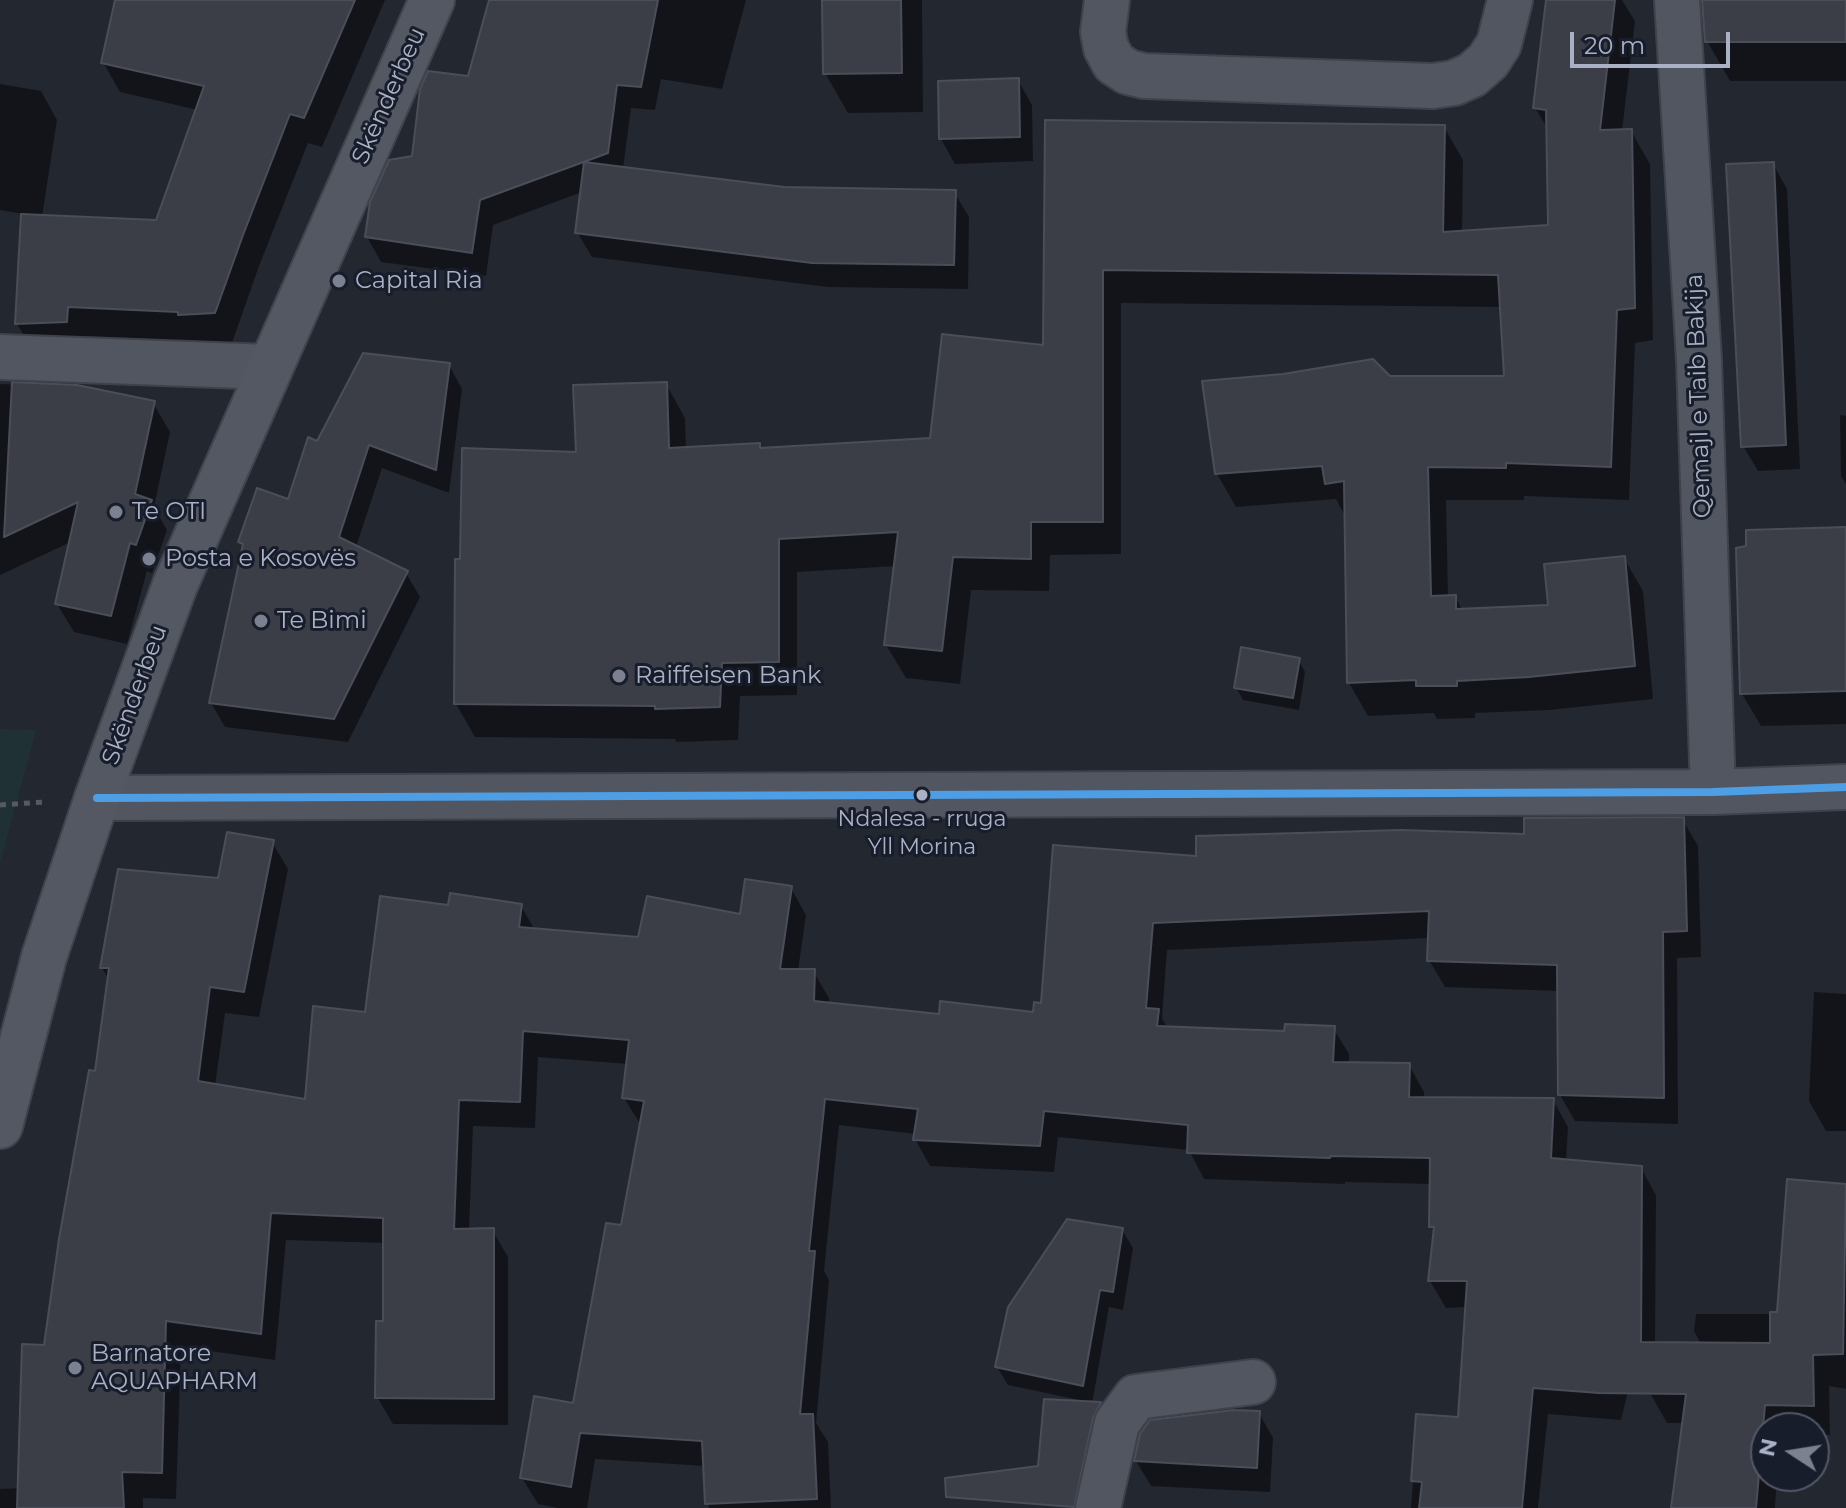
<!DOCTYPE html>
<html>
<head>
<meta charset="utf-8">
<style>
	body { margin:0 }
	#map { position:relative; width:1846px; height:1508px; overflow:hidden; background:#232730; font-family:Montserrat,sans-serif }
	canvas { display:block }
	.north { position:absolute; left:1750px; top:1412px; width:80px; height:80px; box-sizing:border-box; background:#171d2b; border:2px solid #525868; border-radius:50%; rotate:282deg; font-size:22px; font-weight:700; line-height:32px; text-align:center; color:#aab1c4 }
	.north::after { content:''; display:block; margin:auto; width:28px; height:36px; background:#7b8190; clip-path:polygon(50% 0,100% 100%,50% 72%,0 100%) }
	.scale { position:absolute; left:1570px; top:32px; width:160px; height:36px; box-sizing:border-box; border:4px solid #aab1c4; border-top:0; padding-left:10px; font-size:24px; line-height:28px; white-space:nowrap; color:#aab1c4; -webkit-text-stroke:6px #171d2b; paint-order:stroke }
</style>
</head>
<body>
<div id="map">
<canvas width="1846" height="1508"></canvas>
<div class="north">N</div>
<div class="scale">20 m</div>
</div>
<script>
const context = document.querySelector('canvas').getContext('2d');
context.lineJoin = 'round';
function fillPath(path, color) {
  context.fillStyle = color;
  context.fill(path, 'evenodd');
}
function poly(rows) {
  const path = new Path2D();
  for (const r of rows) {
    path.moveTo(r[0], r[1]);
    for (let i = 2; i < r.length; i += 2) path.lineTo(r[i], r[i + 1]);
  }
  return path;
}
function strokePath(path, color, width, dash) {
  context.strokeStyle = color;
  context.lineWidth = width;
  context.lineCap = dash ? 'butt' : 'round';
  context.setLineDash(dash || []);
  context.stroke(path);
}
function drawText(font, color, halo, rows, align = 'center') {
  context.font = font + ' Montserrat,sans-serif';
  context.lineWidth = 6;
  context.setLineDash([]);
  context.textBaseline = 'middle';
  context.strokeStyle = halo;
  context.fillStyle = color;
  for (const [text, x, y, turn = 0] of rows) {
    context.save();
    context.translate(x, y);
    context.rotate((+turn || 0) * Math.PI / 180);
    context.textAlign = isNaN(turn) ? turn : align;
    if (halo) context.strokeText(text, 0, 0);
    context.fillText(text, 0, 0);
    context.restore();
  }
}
fillPath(poly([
	[0,729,36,730,0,862]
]), '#203136');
fillPath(poly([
	[117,0,385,0,322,147,308,143,259,266,232,343,197,345,195,341,84,336,83,351,35,354,17,324,23,214,0,210,0,84,41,91,57,120,42,217,158,222,198,110,120,92,103,62],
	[491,0,746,0,722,89,661,79,655,110,631,108,623,169,784,189,954,192,969,217,968,289,827,287,592,257,577,232,582,192,493,225,486,276,381,262,367,237,414,158,469,79],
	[824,0,922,0,923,112,848,113,825,73],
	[1548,0,1622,0,1635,21,1622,131,1631,131,1650,164,1653,340,1635,343,1629,500,1524,496,1524,500,1446,500,1448,598,1455,597,1463,611,1551,607,1624,558,1643,591,1653,699,1549,710,1475,713,1475,718,1437,719,1434,713,1368,716,1349,683,1346,518,1336,499,1236,507,1217,474,1389,378,1506,378,1502,307,1121,303,1121,554,1050,555,1049,591,971,590,960,684,906,678,886,645,896,566,797,572,797,695,740,696,738,740,676,742,675,739,475,737,456,704,462,561,578,454,666,384,685,418,686,449,759,445,762,450,932,440,1045,347,1047,122,1444,127,1463,160,1462,232,1550,227,1549,131,1535,108],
	[1704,0,1846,0,1846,81,1730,81,1707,41],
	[1018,80,1032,105,1033,161,955,164,941,139],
	[1773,164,1787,189,1800,469,1758,471,1743,446],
	[449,365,462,389,449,493,382,468,356,547,406,573,420,597,348,742,225,727,211,703,244,549,240,542,289,501,318,443],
	[0,384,77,387,153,403,170,432,154,507,167,530,152,573,147,571,127,644,74,632,57,604,71,542,0,575],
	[1840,415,1846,416,1846,484,1841,476],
	[1846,529,1846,724,1761,726,1742,694],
	[1298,659,1305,672,1299,710,1243,700,1236,687],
	[1682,819,1698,846,1701,957,1677,958,1678,1124,1575,1121,1560,1095,1559,991,1445,987,1429,960,1430,938,1167,950,1162,1018,1168,1029,1286,1033,1333,1028,1349,1054,1349,1064,1409,1065,1424,1092,1424,1099,1553,1100,1568,1127,1566,1161,1641,1168,1656,1195,1655,1344,1701,1344,1694,1331,1696,1314,1778,1314,1789,1181,1846,1186,1846,1389,1829,1386,1830,1435,1814,1435,1814,1428,1766,1428,1766,1476,1777,1476,1775,1508,1673,1508,1685,1423,1667,1423,1650,1393,1630,1383,1621,1420,1548,1414,1538,1508,1411,1508,1418,1416,1459,1419,1467,1307,1446,1308,1430,1281,1436,1234,1431,1226,1432,1184,1345,1182,1345,1184,1204,1179,1189,1150,1058,1137,1054,1172,930,1166,915,1139,916,1134,839,1125,824,1271,829,1280,816,1423,828,1442,831,1508,709,1508,705,1466,595,1459,587,1508,558,1508,538,1504,522,1478,574,1405,622,1228,641,1125,624,1098,628,1064,538,1057,535,1128,473,1126,469,1231,492,1230,508,1257,508,1425,393,1424,377,1397,385,1324,385,1243,286,1240,275,1360,181,1347,176,1499,143,1498,143,1508,0,1508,0,1489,20,1488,97,1073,109,980,102,968,272,842,288,869,259,1017,225,1013,215,1086,307,1101,366,1014,450,907,521,906,535,930,639,939,742,917,791,888,806,915,798,971,813,971,829,998,829,1005,941,1017,1035,1014,1198,858,1526,836],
	[1814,992,1846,994,1846,1131,1826,1131,1809,1101],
	[1122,1230,1133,1248,1123,1310,1109,1307,1092,1404,1100,1404,1114,1429,1097,1483,1056,1480,1084,1401,1008,1385,997,1367],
	[1259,1413,1273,1438,1270,1492,1151,1486,1136,1461]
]), '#0007');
const building = poly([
	[115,0,355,0,304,118,290,114,243,235,215,313,178,315,178,312,68,307,67,322,15,324,21,214,156,220,204,86,101,63,115,0],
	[489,0,658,0,641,87,617,85,608,153,480,200,472,253,365,237,370,202,389,160,412,156,420,89,428,71,468,76,489,0],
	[822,0,901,0,902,73,823,74,822,0],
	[1546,0,1615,0,1600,130,1632,129,1635,308,1617,310,1611,467,1506,463,1506,468,1428,467,1431,596,1456,595,1456,609,1548,605,1544,564,1625,556,1635,666,1529,677,1457,681,1457,686,1416,686,1416,680,1347,683,1344,481,1325,484,1322,466,1215,474,1202,381,1283,374,1373,359,1390,376,1504,376,1498,275,1103,270,1103,522,1031,522,1031,559,953,557,942,651,884,645,898,532,779,539,779,662,722,663,720,707,655,709,655,706,454,704,455,559,460,559,462,448,576,452,573,385,667,382,669,448,760,443,760,448,930,438,942,334,1043,345,1045,120,1445,125,1443,232,1548,225,1546,110,1533,108,1546,0],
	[1702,0,1846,0,1846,42,1705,42,1702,0],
	[1019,78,1020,137,939,139,938,81,1019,78],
	[584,162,784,187,956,190,954,265,812,263,575,233,584,162],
	[1774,162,1786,445,1741,447,1726,164,1774,162],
	[363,353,450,363,436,470,369,445,339,537,408,571,334,719,209,703,243,544,238,542,257,488,288,499,308,437,317,441,363,353],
	[12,382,77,385,155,401,135,494,152,500,136,545,130,543,111,616,55,604,78,502,4,537,12,382],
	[1846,527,1846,691,1740,694,1736,548,1746,546,1746,530,1846,527],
	[1241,647,1300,658,1293,698,1234,688,1241,647],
	[1684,817,1687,931,1663,932,1664,1098,1558,1095,1557,965,1427,961,1429,911,1153,923,1146,1008,1159,1009,1157,1026,1284,1031,1285,1024,1335,1026,1333,1062,1410,1063,1409,1097,1554,1098,1551,1158,1642,1166,1641,1342,1770,1343,1770,1312,1777,1312,1787,1179,1846,1184,1843,1354,1813,1355,1814,1406,1765,1405,1756,1508,1671,1508,1686,1394,1599,1393,1533,1388,1522,1508,1419,1508,1422,1482,1411,1481,1416,1414,1458,1417,1467,1281,1428,1281,1434,1227,1429,1227,1430,1158,1330,1156,1330,1158,1187,1153,1188,1125,1044,1111,1040,1146,913,1140,918,1109,825,1099,809,1251,815,1251,800,1414,813,1414,817,1499,705,1504,702,1441,580,1433,571,1487,520,1478,534,1396,573,1403,606,1223,621,1225,644,1101,622,1098,629,1040,523,1031,520,1102,459,1100,454,1229,494,1228,494,1399,375,1398,376,1321,383,1321,383,1218,271,1213,261,1334,166,1321,162,1473,122,1472,124,1508,17,1508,22,1344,44,1345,59,1239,89,1070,95,1071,109,968,100,968,118,869,218,878,227,832,274,840,244,992,210,987,198,1081,305,1099,313,1006,365,1012,380,896,448,905,450,893,522,904,519,927,638,937,647,896,740,914,745,879,792,886,780,969,815,969,814,1001,939,1014,940,1001,1033,1012,1034,1002,1041,1003,1053,845,1196,856,1196,836,1401,830,1524,834,1524,818,1684,817],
	[1067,1219,1123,1228,1113,1292,1100,1290,1083,1386,995,1367,1008,1307,1067,1219],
	[1044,1399,1101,1402,1093,1418,1074,1507,946,1497,945,1478,1038,1466,1044,1399],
	[1234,1410,1260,1411,1257,1468,1134,1461,1140,1434,1150,1420,1234,1410]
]);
fillPath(building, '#3b3e47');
strokePath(building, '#4a4e59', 2);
const minor = poly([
	[1107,0,1103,32,1106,48,1114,63,1128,72,1144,76,1433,86,1454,83,1472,75,1488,61,1499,44,1510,0],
	[1677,0,1699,360,1713,792],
	[0,357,269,367],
	[97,798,1713,792,1846,787],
	[1098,1508,1117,1423,1136,1397,1253,1382]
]);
const major = poly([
	[0,1126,44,957,97,798,175,585,432,0]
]);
strokePath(minor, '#3f424a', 48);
strokePath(major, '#40444d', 48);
strokePath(poly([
	[0,805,44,802]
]), '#555a63', 5, [6, 6]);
strokePath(minor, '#525660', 44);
strokePath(major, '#545862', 44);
strokePath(poly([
	[97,798,1713,792,1846,787]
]), '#4d9ee5', 8);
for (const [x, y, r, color] of [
	[339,281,8,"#7b8190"],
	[116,512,8,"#7b8190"],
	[149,559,8,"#7b8190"],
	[261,621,8,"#7b8190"],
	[619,676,8,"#7b8190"],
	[922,795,7,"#aab1c4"],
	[75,1368,8,"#7b8190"]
]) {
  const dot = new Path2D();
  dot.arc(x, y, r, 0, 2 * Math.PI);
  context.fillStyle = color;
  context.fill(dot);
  strokePath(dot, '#171d2b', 3);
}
drawText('22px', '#aab1c4', '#171d2b', [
	["Ndalesa - rruga",922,820],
	["Yll Morina",922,848]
]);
drawText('24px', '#aab1c4', '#171d2b', [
	["Skënderbeu",389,96,-66],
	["Qemajl e Taib Bakija",1699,396,-92],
	["Skënderbeu",135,695,-70]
]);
drawText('24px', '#aab1c4', '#171d2b', [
	["Capital Ria",355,281],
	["Te OTI",132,512],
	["Posta e Kosovës",165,559],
	["Te Bimi",277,621],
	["Raiffeisen Bank",635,676],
	["Barnatore",91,1354],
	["AQUAPHARM",91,1382]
], 'left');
</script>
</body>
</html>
